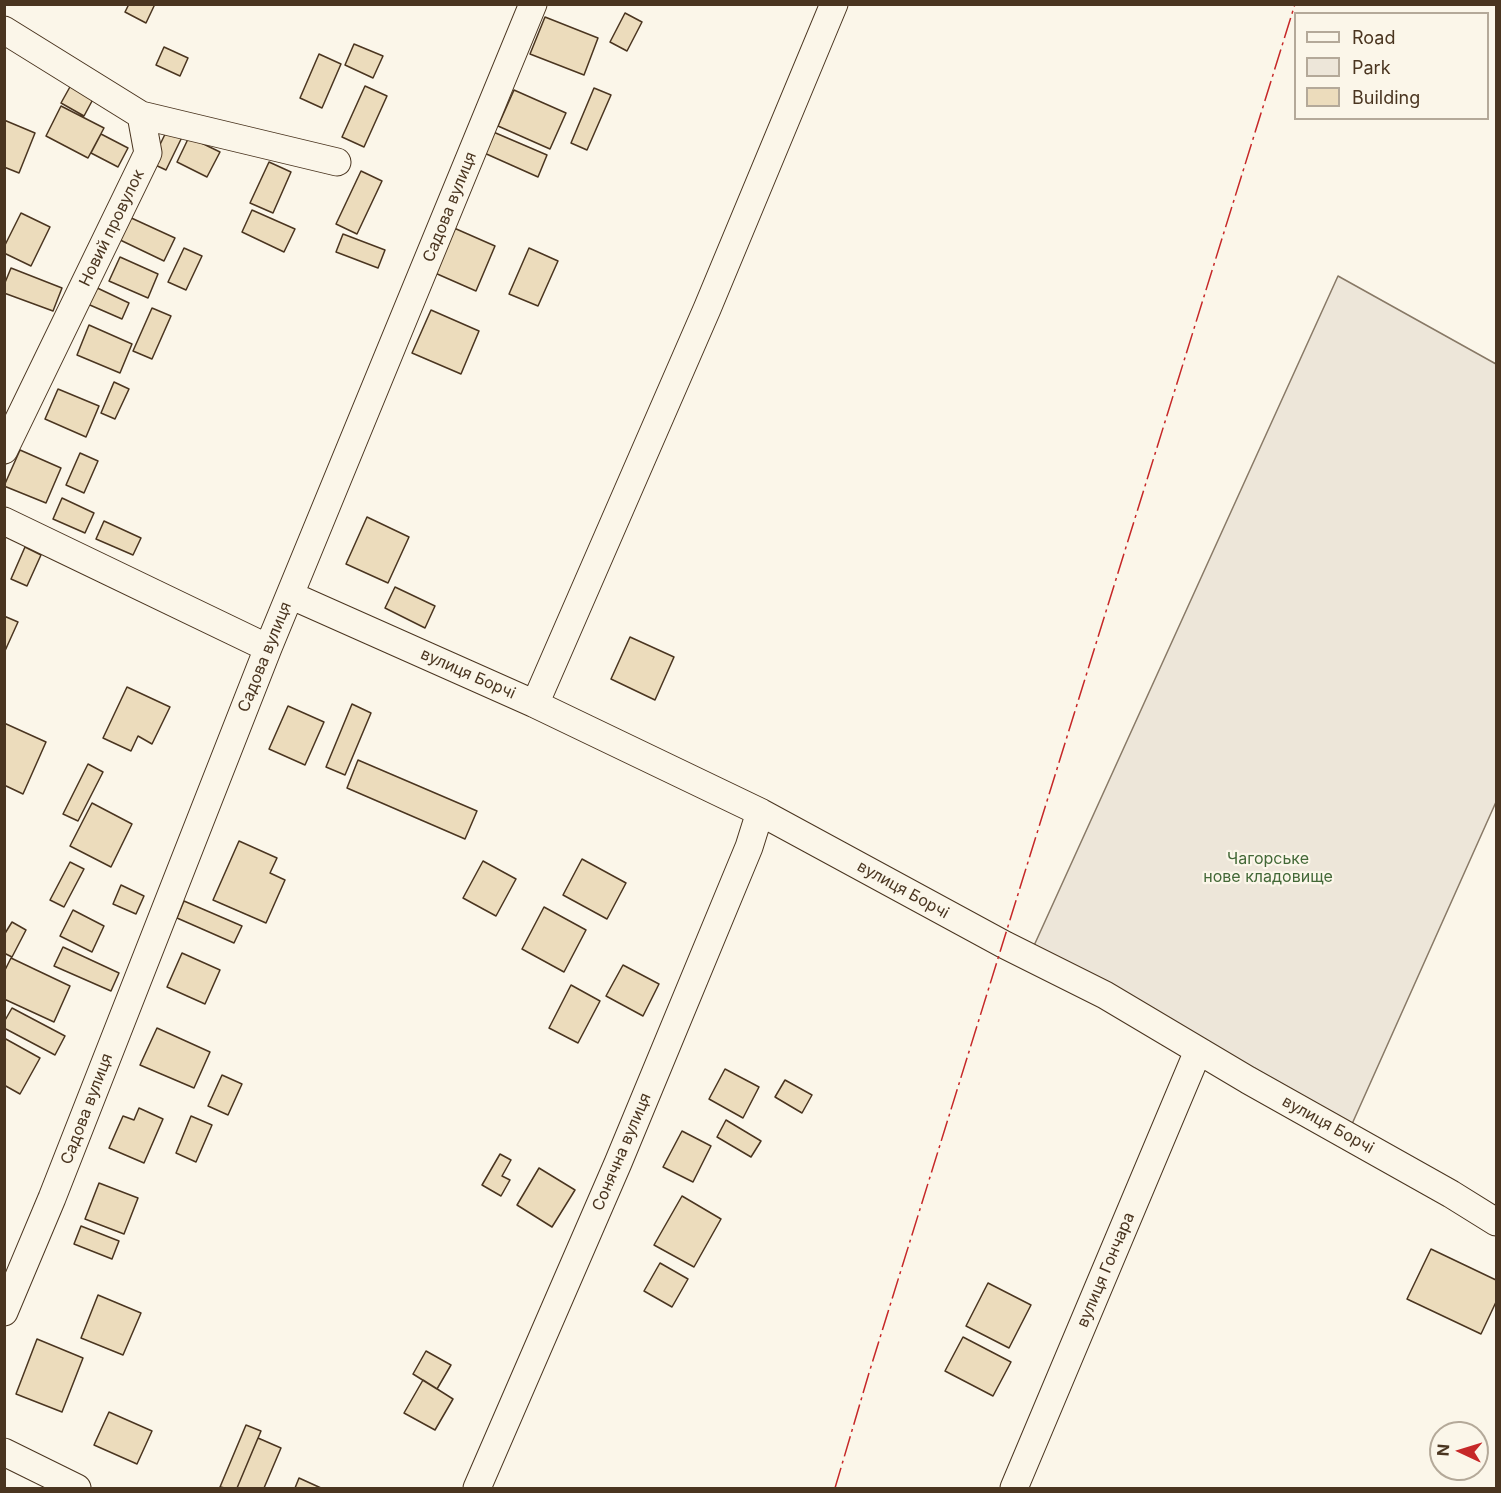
<!DOCTYPE html>
<html>
<head>
<meta charset="utf-8">
<style>
	body { margin:0 }
	#map { position:relative; width:1501px; height:1493px; overflow:hidden; background:#fbf6e9; font-family:Inter,sans-serif }
	canvas { display:block }
	.frame { position:absolute; inset:0; border:6px solid #4a3520; pointer-events:none }
	.legend { position:absolute; left:1294px; top:12px; width:195px; height:108px; box-sizing:border-box; background:#fbf6e9; border:2px solid #b4a999; margin:0; padding:8px 10px; list-style:none; font-size:18px; color:#4a3520 }
	.legend li { display:flex; align-items:center; gap:12px; height:30px }
	.legend b { width:30px; border:2px solid #b4a999 }
	.north { position:absolute; left:1429px; top:1421px; width:60px; height:60px; box-sizing:border-box; background:#fbf6e9; border:2px solid #b4a999; border-radius:50%; rotate:274deg; font-size:16px; font-weight:700; line-height:24px; text-align:center; color:#4a3520 }
	.north::after { content:''; display:block; margin:auto; width:21px; height:27px; background:#c62828; clip-path:polygon(50% 0,100% 100%,50% 72%,0 100%) }
</style>
</head>
<body>
<div id="map">
<canvas width="1501" height="1493"></canvas>
<div class="frame"></div>
<ul class="legend">
<li><b style="height:8px;background:#fbf6e9"></b>Road</li>
<li><b style="height:16px;background:#ede6d9"></b>Park</li>
<li><b style="height:16px;background:#ecdcbc"></b>Building</li>
</ul>
<div class="north">N</div>
</div>
<script>
const context = document.querySelector('canvas').getContext('2d');
context.lineJoin = 'round';
function fillPath(path, color) {
  context.fillStyle = color;
  context.fill(path, 'evenodd');
}
function poly(rows) {
  const path = new Path2D();
  for (const r of rows) {
    path.moveTo(r[0], r[1]);
    for (let i = 2; i < r.length; i += 2) path.lineTo(r[i], r[i + 1]);
  }
  return path;
}
function strokePath(path, color, width, dash) {
  context.strokeStyle = color;
  context.lineWidth = width;
  context.lineCap = dash ? 'butt' : 'round';
  context.setLineDash(dash || []);
  context.stroke(path);
}
function drawText(font, color, halo, rows, align = 'center') {
  context.font = font + ' Inter,sans-serif';
  context.lineWidth = 4.5;
  context.setLineDash([]);
  context.textBaseline = 'middle';
  context.strokeStyle = halo;
  context.fillStyle = color;
  for (const [text, x, y, turn = 0] of rows) {
    context.save();
    context.translate(x, y);
    context.rotate((+turn || 0) * Math.PI / 180);
    context.textAlign = isNaN(turn) ? turn : align;
    if (halo) context.strokeText(text, 0, 0);
    context.fillText(text, 0, 0);
    context.restore();
  }
}
const green = poly([
	[1338,276,1496,364,1496,802,1352,1124,1032,950,1338,276]
]);
fillPath(green, '#ede6d9');
strokePath(green, '#887966', 1.5);
const building = poly([
	[129,4,155,4,146,23,125,12,129,4],
	[625,13,642,22,627,51,610,42,625,13],
	[545,17,598,38,584,75,530,54,545,17],
	[354,44,383,56,373,78,345,65,354,44],
	[164,47,188,58,180,76,156,65,164,47],
	[319,54,341,64,322,108,300,98,319,54],
	[76,76,99,88,84,116,61,103,76,76],
	[365,86,387,96,364,147,342,137,365,86],
	[594,88,611,95,587,150,571,143,594,88],
	[514,90,566,113,550,149,498,126,514,90],
	[61,106,104,128,88,158,46,136,61,106],
	[4,120,35,133,19,173,4,167,4,120],
	[170,124,185,131,166,170,151,163,170,124],
	[491,131,547,155,538,177,482,152,491,131],
	[101,134,128,148,118,167,91,153,101,134],
	[189,137,220,152,207,177,177,162,189,137],
	[269,162,291,172,273,213,250,203,269,162],
	[361,171,382,181,357,234,336,224,361,171],
	[252,210,295,229,284,252,242,232,252,210],
	[21,213,50,227,31,266,4,253,4,247,21,213],
	[127,216,175,238,164,261,116,238,127,216],
	[454,228,495,246,476,291,435,273,454,228],
	[343,234,385,250,378,268,336,252,343,234],
	[184,248,202,256,186,290,168,282,184,248],
	[529,248,558,261,538,306,509,294,529,248],
	[120,257,158,274,148,298,109,281,120,257],
	[11,268,62,288,53,311,4,293,4,285,11,268],
	[91,285,129,303,122,319,83,302,91,285],
	[152,308,171,316,152,359,133,351,152,308],
	[431,310,479,331,461,374,412,353,431,310],
	[89,325,132,344,120,373,77,355,89,325],
	[114,382,129,389,115,419,101,413,114,382],
	[58,389,99,406,86,437,45,419,58,389],
	[20,450,61,468,46,503,4,486,20,450],
	[80,453,98,461,84,493,66,485,80,453],
	[62,498,94,513,85,533,53,519,62,498],
	[367,517,409,537,388,583,346,564,367,517],
	[104,521,141,538,133,555,96,539,104,521],
	[25,547,41,555,27,586,11,579,25,547],
	[395,587,435,606,425,628,385,608,395,587],
	[4,616,18,622,4,653,4,616],
	[630,637,674,657,655,700,611,679,630,637],
	[127,687,170,707,152,744,138,736,131,751,103,738,127,687],
	[352,704,371,713,345,775,326,767,352,704],
	[288,706,324,722,305,765,269,749,288,706],
	[4,723,46,742,23,794,4,785,4,723],
	[358,760,477,811,465,839,347,788,358,760],
	[88,764,103,772,78,821,63,814,88,764],
	[92,803,132,824,111,867,70,846,92,803],
	[239,841,277,858,270,873,285,880,266,923,213,900,239,841],
	[582,859,626,883,607,919,563,895,582,859],
	[483,861,516,879,496,916,463,898,483,861],
	[70,862,84,869,64,907,50,900,70,862],
	[121,885,144,896,136,914,113,904,121,885],
	[184,901,242,926,234,943,177,918,184,901],
	[544,907,586,930,564,972,522,949,544,907],
	[73,910,104,926,92,952,60,936,73,910],
	[12,922,26,930,12,957,4,953,4,935,12,922],
	[63,947,119,973,111,991,54,966,63,947],
	[182,953,220,970,205,1004,167,987,182,953],
	[11,958,70,986,54,1022,4,999,4,972,11,958],
	[623,965,659,984,643,1016,606,996,623,965],
	[571,985,600,1001,578,1043,549,1028,571,985],
	[12,1008,65,1036,55,1055,4,1028,4,1022,12,1008],
	[157,1028,210,1052,194,1088,140,1065,157,1028],
	[4,1038,40,1058,20,1094,4,1085,4,1038],
	[725,1069,759,1087,743,1118,709,1099,725,1069],
	[222,1075,242,1084,228,1115,208,1106,222,1075],
	[785,1080,812,1095,802,1113,775,1097,785,1080],
	[139,1108,163,1119,144,1163,109,1148,123,1116,134,1120,139,1108],
	[191,1116,212,1125,196,1162,176,1153,191,1116],
	[726,1120,761,1141,751,1157,717,1137,726,1120],
	[682,1131,711,1146,693,1182,663,1167,682,1131],
	[500,1154,511,1160,502,1176,510,1180,501,1196,482,1185,500,1154],
	[539,1168,575,1190,552,1227,517,1205,539,1168],
	[99,1183,138,1198,124,1234,85,1219,99,1183],
	[682,1196,721,1219,694,1267,654,1245,682,1196],
	[81,1226,119,1241,112,1259,74,1244,81,1226],
	[1431,1249,1496,1280,1496,1302,1481,1334,1407,1299,1431,1249],
	[660,1263,688,1279,672,1307,644,1291,660,1263],
	[988,1283,1031,1305,1009,1348,966,1326,988,1283],
	[98,1295,141,1313,123,1355,81,1338,98,1295],
	[963,1337,1011,1362,993,1396,945,1371,963,1337],
	[37,1339,83,1358,62,1412,16,1394,37,1339],
	[426,1351,451,1365,437,1389,413,1374,426,1351],
	[423,1380,453,1399,435,1430,404,1413,423,1380],
	[109,1412,152,1431,137,1464,94,1445,109,1412],
	[246,1425,261,1431,237,1488,225,1488,220,1487,246,1425],
	[258,1438,281,1448,264,1488,237,1488,258,1438],
	[299,1478,321,1488,295,1488,299,1478]
]);
fillPath(building, '#ecdcbc');
strokePath(building, '#4a3520', 1.5);
const minor = poly([
	[4,30,141,115,148,153,4,450],
	[141,115,337,162],
	[4,521,268,648],
	[290,595,535,704,760,812,1005,945,1105,995,1248,1080,1451,1194,1496,1222],
	[535,704,707,309,834,4],
	[4,1312,52,1198,268,648,533,4],
	[4,1452,77,1488],
	[477,1488,618,1163,749,847,760,812],
	[1014,1488,1198,1051]
]);
strokePath(minor, '#4a3520', 29);
strokePath(minor, '#fbf6e9', 27);
strokePath(poly([
	[835,1488,869,1373,1295,4]
]), '#c62828', 1.5, [21, 4.5, 3, 4.5]);
drawText('16px', '#4a3520', '#fbf6e9', [
	["Садова вулиця",450,207,-68],
	["Новий провулок",112,228,-64],
	["Садова вулиця",265,657,-68],
	["вулиця Борчі",468,674,24],
	["вулиця Борчі",903,890,29],
	["Садова вулиця",87,1109,-69],
	["вулиця Борчі",1328,1125,29],
	["Сонячна вулиця",622,1152,-67],
	["вулиця Гончара",1106,1270,-67]
]);
drawText('16px', '#436837', '#fbf6e9', [
	["Чагорське",1268,859],
	["нове кладовище",1268,877]
]);
</script>
</body>
</html>
